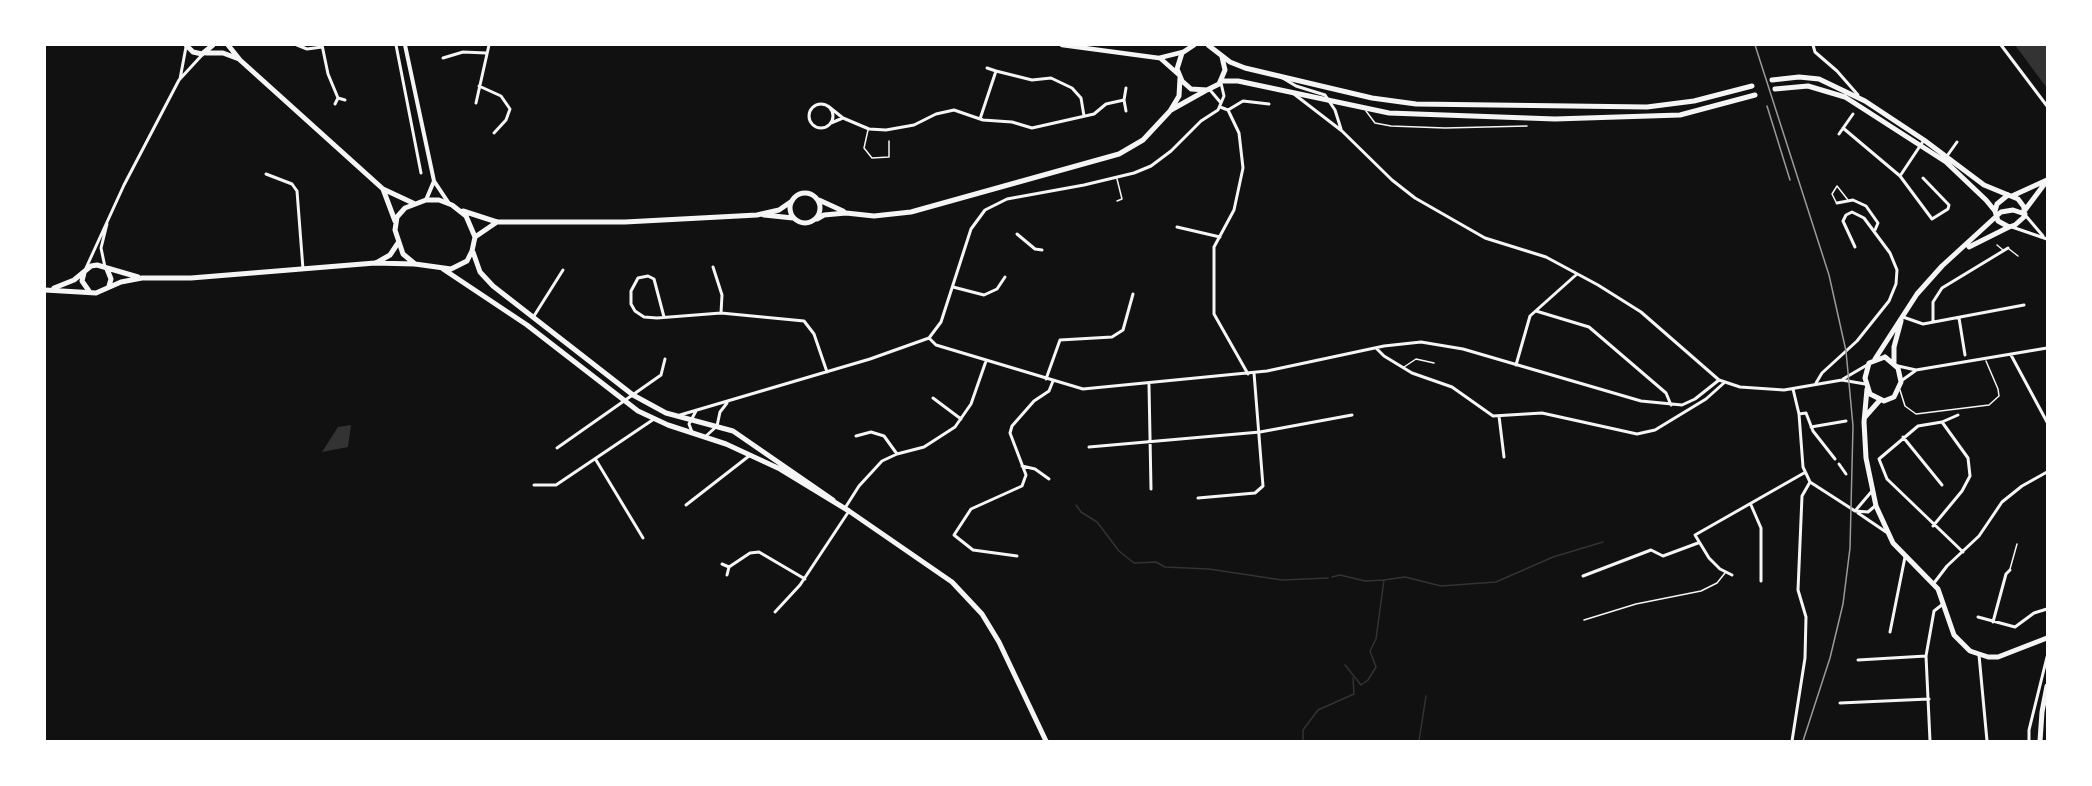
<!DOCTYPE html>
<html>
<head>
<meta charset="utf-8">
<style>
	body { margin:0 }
	#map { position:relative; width:2092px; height:786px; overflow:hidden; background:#111; font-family:"PT Sans Narrow",sans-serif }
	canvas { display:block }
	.frame { position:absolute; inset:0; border:46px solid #fff; pointer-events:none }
</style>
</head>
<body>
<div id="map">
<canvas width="2092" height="786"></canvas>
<div class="frame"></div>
</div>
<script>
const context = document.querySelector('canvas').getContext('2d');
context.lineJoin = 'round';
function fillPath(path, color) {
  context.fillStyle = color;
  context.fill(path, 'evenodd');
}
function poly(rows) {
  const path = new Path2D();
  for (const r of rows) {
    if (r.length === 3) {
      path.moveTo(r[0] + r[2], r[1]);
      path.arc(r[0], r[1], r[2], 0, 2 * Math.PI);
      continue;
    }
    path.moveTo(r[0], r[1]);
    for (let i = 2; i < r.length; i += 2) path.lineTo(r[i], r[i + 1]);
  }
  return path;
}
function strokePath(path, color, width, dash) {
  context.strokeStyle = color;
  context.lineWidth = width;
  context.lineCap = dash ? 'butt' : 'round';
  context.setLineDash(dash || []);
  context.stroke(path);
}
fillPath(poly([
	[2015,45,2047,45,2047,88,2032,68],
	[351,425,348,447,322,452,338,427]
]), '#333');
strokePath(poly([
	[1076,505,1081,512,1097,522,1119,551,1134,563,1156,562,1165,567,1209,569,1282,580,1328,578],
	[1332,577,1340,575,1365,581,1384,580],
	[1345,665,1361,685,1368,680,1376,667,1370,651,1376,639,1384,580,1405,577,1441,586,1496,582,1553,557,1603,542],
	[1303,741,1303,730,1318,710,1354,694,1353,678],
	[1419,741,1426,696]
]), '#333', 1.5);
strokePath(poly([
	[1366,111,1375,123,1391,126,1445,128,1527,126],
	[868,130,864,148,872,158,889,157,889,141],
	[1117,201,1122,199,1117,179],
	[1836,202,1832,194,1837,186,1848,200],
	[1997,245,2003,250],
	[2009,249,2018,256],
	[1404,367,1416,359,1434,363],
	[1900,390,1905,406,1916,414,1989,405,1999,396,1998,389,1986,361],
	[2010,569,2017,544],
	[1584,620,1636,604,1701,591,1717,583,1725,573]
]), '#f5f5f5', 1.5);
strokePath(poly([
	[297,45,307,49,322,47],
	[322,45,328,74,338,98],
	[396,45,421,173],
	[1813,45,1815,52,1837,71,1858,95],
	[2001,45,2047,106],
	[443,58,463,52,486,53],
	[987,68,996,71],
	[1281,77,1296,86,1325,95,1335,110,1341,129],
	[180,79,186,47],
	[479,86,501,96,510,109,506,120,494,133],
	[1210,90,1221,103],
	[1294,94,1342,131,1392,180,1415,198,1485,238,1546,257,1598,285,1641,312,1719,380,1740,387,1784,390,1842,380,1865,384],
	[338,98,345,100],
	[1124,100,1126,111],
	[476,103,489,45],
	[821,116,12],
	[335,104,338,98],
	[828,106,843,118,869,129,886,130,914,125,936,114,954,110,983,120,1012,122,1032,128,1094,114,1106,104,1124,100,1126,88],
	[1220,107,1228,110,1239,133,1243,168,1234,210,1214,247,1214,314,1248,374],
	[1228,110,1243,101,1269,104],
	[980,119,996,71,1032,80,1051,78,1072,88,1081,98,1084,116],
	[831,123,843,118],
	[1843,128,1900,176,1932,219,1948,209,1949,205,1923,178],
	[1839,134,1853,114],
	[1947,156,1957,142],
	[266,174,292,184,297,191,303,269],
	[1900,176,1924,140],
	[1837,203,1853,200,1866,206,1878,223,1875,230],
	[2026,216,2043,236],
	[1177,227,1220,237],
	[2012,227,2047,239],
	[1017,234,1035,249,1042,250],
	[105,267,101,248,107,224],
	[713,267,722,295,721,313],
	[86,268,124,185,179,80,203,54],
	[953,287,984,295,997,289,1005,277],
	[1536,311,1589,327,1666,393,1671,405],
	[534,316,563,270],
	[664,317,654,279,648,276,638,278,631,291,631,304,635,311,644,317,657,318,721,313,804,321,814,334,827,372],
	[1903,317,1923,324,2024,305],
	[1959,318,1965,355],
	[1933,322,1933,302,1942,288,2008,248],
	[929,338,936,345,1083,389,1267,371,1384,346,1421,342,1463,349,1641,401,1682,405,1695,399,1719,380],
	[1376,348,1384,356,1412,373,1452,387,1493,416,1542,413,1637,434,1655,430,1706,399,1725,382],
	[2011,355,2047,422],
	[1516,365,1530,316,1577,274],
	[1898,366,1916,370,2047,348],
	[1046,379,1060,340,1112,337,1123,330,1133,294],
	[1843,379,1867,365],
	[1901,381,1915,371],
	[1816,383,1822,373,1857,341,1889,301,1896,284,1897,270,1890,253,1864,218,1852,212,1846,215,1843,221,1855,247],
	[1149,385,1151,489],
	[1793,389,1799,414,1803,467,1810,482,1855,511,1868,512,1875,506],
	[933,398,961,419],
	[1799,414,1806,413,1813,431,1835,459],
	[680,415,870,359,929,338,941,322,971,229,985,210,1007,199,1084,185,1134,173,1151,166,1171,151,1201,121,1218,110,1224,96,1221,83],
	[1958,415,1942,422,1918,426,1879,459,1887,479,1963,552],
	[1499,416,1504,457],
	[1811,427,1846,421],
	[692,432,689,424,696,411],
	[706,436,717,426,720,412,727,403],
	[856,436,871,432,884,436,897,454],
	[1903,437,1942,485],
	[1089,447,1260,432,1352,415],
	[557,448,661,375,665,359],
	[596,460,643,538],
	[1839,464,1846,474],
	[1022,466,1035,469,1049,479],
	[534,485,556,485,654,419],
	[1198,498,1255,493,1263,486,1254,373],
	[686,505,749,456],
	[1751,505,1761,528,1761,581],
	[845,508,859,486,882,461,897,454,924,447,955,427,971,404,986,361],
	[1855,511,1872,491],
	[1858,513,1886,532],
	[1933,526,1962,491,1970,476,1968,458,1942,422],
	[1017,556,973,550,954,535,971,509,1022,486,1026,475,1010,433,1012,426,1034,401,1049,391,1053,381],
	[722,564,729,567,750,553,759,552,805,579],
	[727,575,729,567],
	[1732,575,1720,569,1709,558,1695,535,1804,473],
	[1583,576,1651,550,1663,556,1698,543],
	[1934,583,1947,566,1979,536,2002,502,2022,486,2047,472],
	[775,612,800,585,849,511],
	[1978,617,2015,627,2034,613,2047,609],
	[1993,622,2006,574,2010,570],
	[1890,632,1905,557],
	[1979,655,1987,741],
	[1858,660,1926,656],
	[1840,703,1929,699],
	[1792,741,1805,658,1806,617,1798,590,1802,496,1810,482],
	[1930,741,1926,656,1934,611,1943,604],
	[2029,741,2029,730,2047,657]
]), '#f5f5f5', 3);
strokePath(poly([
	[405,45,434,181,448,202],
	[426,200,434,181]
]), '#f5f5f5', 4);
strokePath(poly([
	[1062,45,1159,58,1183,52],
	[1160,58,1178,74]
]), '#f5f5f5', 4.5);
strokePath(poly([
	[186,45,193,52,202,54,213,45],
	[228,45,240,60,383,189,413,203],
	[1194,45,1182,53,1177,69,1182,81,1191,89,1207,90,1219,84,1225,70,1222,57],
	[1208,45,1230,62,1245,68,1372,98,1416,104,1647,107,1694,101,1752,86],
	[206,53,223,53,239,59],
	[1772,80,1799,77,1819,79,1865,101,1924,140,1984,185,2018,199,2024,207,2024,217,2015,225,2009,227,1998,221,1995,211,1997,204,2008,195],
	[1221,81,1238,81,1389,113,1555,119,1680,115,1755,95],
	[1775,89,1808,86,1845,97,1946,162,1986,200,1995,211],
	[1171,110,1205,91],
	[383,189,395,221],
	[805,208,15],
	[2012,196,2047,180],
	[819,200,843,211],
	[2025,210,2046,182],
	[463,211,497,222,625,222,757,215,779,210,792,201],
	[764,215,793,218],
	[817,219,824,215,846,213,874,216,911,212,1119,154,1143,140,1170,111,1179,96,1180,78],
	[475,237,497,222],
	[1969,247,2009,227],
	[473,252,480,272,493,286,633,395,666,413,733,431,833,500],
	[376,263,390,255,398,243],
	[107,269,111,279,109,286],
	[443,269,527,325,638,411,668,425,726,444,780,469,849,511,952,582,982,614,999,642,1046,741],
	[84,273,82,281,89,291],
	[54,288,74,280,91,266,97,265,138,277],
	[45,290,96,293,121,282,142,278,191,278,375,263,415,264,451,269,467,261,472,251,475,237,466,216,452,205,439,200,426,200,405,208,397,217,395,230,403,254,415,264],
	[1885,357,1898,368,1901,382,1894,397,1884,401,1870,394,1865,378,1869,363,1885,357],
	[1875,359,1917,294,1942,266,2001,212,2013,210,2025,214],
	[1894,362,1894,347,1901,321],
	[1867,389,1864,422,1866,458,1876,506,1893,543,1938,589,1954,635,1970,651,1988,657,1998,657,2047,638],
	[1865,417,1880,400],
	[2040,741,2042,712,2047,686]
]), '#f5f5f5', 5);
strokePath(poly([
	[1755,45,1829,275,1846,351,1853,426,1850,548,1843,604,1830,658,1803,741],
	[1767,106,1790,180]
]), '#9a9a9a', 1.5);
</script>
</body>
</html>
